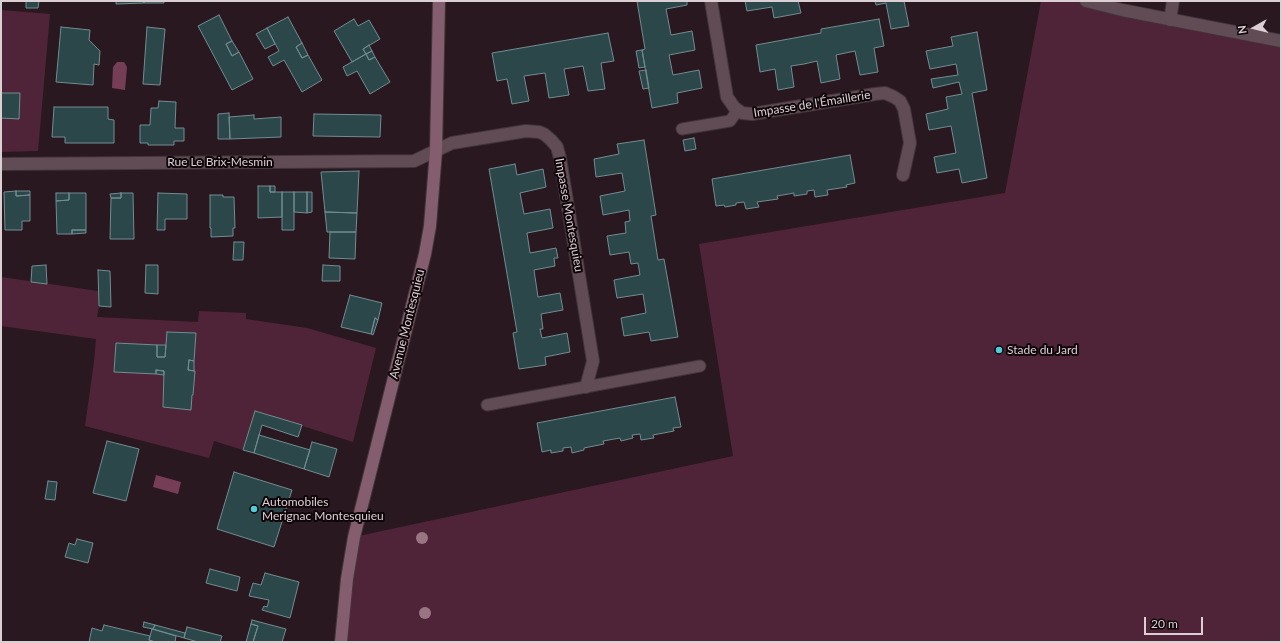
<!DOCTYPE html>
<html>
<head>
<meta charset="utf-8">
<style>
	body { margin:0 }
	#map { position:relative; width:1282px; height:643px; overflow:hidden; background:#2a1820; font-family:Lato,sans-serif }
	canvas { display:block }
	.frame { position:absolute; inset:0; border:2px solid #dccfd4; pointer-events:none }
	.north { position:absolute; left:1234px; top:8px; width:40px; height:40px; -webkit-text-stroke:3px #0e0609; paint-order:stroke; rotate:262deg; font-size:11px; font-weight:700; line-height:16px; text-align:center; color:#dccfd4 }
	.north::after { content:''; display:block; margin:auto; width:14px; height:18px; background:#dccfd4; clip-path:polygon(50% 0,100% 100%,50% 72%,0 100%) }
	.scale { position:absolute; left:1144px; top:617px; width:59px; height:18px; box-sizing:border-box; border:2px solid #dccfd4; border-top:0; padding-left:5px; font-size:12px; line-height:14px; white-space:nowrap; color:#dccfd4; -webkit-text-stroke:3px #0e0609; paint-order:stroke }
</style>
</head>
<body>
<div id="map">
<canvas width="1282" height="643"></canvas>
<div class="frame"></div>
<div class="north">N</div>
<div class="scale">20 m</div>
</div>
<script>
const context = document.querySelector('canvas').getContext('2d');
context.lineJoin = 'round';
function fillPath(path, color) {
  context.fillStyle = color;
  context.fill(path, 'evenodd');
}
function poly(rows) {
  const path = new Path2D();
  for (const r of rows) {
    path.moveTo(r[0], r[1]);
    for (let i = 2; i < r.length; i += 2) path.lineTo(r[i], r[i + 1]);
  }
  return path;
}
function strokePath(path, color, width, dash) {
  context.strokeStyle = color;
  context.lineWidth = width;
  context.lineCap = dash ? 'butt' : 'round';
  context.setLineDash(dash || []);
  context.stroke(path);
}
function drawText(font, color, halo, rows, align = 'center') {
  context.font = font + ' Lato,sans-serif';
  context.lineWidth = 4;
  context.setLineDash([]);
  context.textBaseline = 'middle';
  context.strokeStyle = halo;
  context.fillStyle = color;
  for (const [text, x, y, turn = 0] of rows) {
    context.save();
    context.translate(x, y);
    context.rotate((+turn || 0) * Math.PI / 180);
    context.textAlign = isNaN(turn) ? turn : align;
    if (halo) context.strokeText(text, 0, 0);
    context.fillText(text, 0, 0);
    context.restore();
  }
}
fillPath(poly([
	[1041,1,1086,1,1281,41,1281,642,341,642,354,537,733,456,699,244,1005,193],
	[1,10,50,14,38,151,1,152],
	[1,277,98,291,99,306,97,317,198,322,199,311,246,313,246,319,307,328,376,348,353,442,255,411,243,450,214,441,209,458,85,426,94,362,96,339,1,326]
]), '#502438');
fillPath(poly([
	[117,62,124,62,127,67,125,90,112,88,113,67],
	[156,475,181,482,178,494,153,487]
]), '#753d56');
const building = poly([
	[26,1,39,1,38,8,26,8,26,1],
	[116,1,144,1,144,3,116,4,116,1],
	[144,1,164,1,164,3,144,3,144,1],
	[637,1,687,1,687,5,666,9,671,35,692,31,695,50,669,55,673,75,699,70,702,88,677,93,678,103,652,108,642,50,645,49,637,1],
	[745,1,798,1,801,13,774,18,772,7,747,11,745,1],
	[875,1,904,1,909,26,891,29,886,3,876,5,875,1],
	[219,15,232,41,226,44,232,56,239,52,253,79,232,90,198,26,219,15],
	[288,17,302,43,296,47,302,58,308,55,322,80,302,92,284,60,273,66,268,57,279,51,267,28,288,17],
	[354,19,358,26,369,20,380,39,363,49,366,54,352,62,334,31,354,19],
	[879,19,884,46,874,48,878,72,860,75,855,51,836,55,840,79,821,83,817,61,804,64,791,66,794,87,778,90,775,69,760,72,756,45,821,33,821,29,879,19],
	[61,27,90,30,89,40,100,51,99,65,94,64,93,85,56,82,61,27],
	[147,27,165,29,160,85,143,84,147,27],
	[267,28,275,44,265,49,256,34,267,28],
	[977,32,987,90,972,93,987,178,962,183,959,169,937,173,934,157,956,153,951,126,929,130,926,114,948,109,946,97,962,94,959,82,933,88,931,79,958,75,956,64,930,69,926,51,953,46,951,37,977,32],
	[608,33,614,61,601,63,605,89,588,91,583,66,564,69,569,95,549,98,545,73,524,76,529,101,512,104,507,79,497,81,492,53,608,33],
	[232,41,239,52,232,56,226,44,232,41],
	[302,43,308,55,302,58,296,47,302,43],
	[369,45,372,51,366,54,363,49,369,45],
	[642,50,645,67,639,68,636,51,642,50],
	[372,51,375,57,369,60,366,54,372,51],
	[366,54,369,60,375,57,390,82,370,94,357,71,347,76,343,67,366,54],
	[646,70,649,88,643,89,639,71,646,70],
	[1,93,20,93,19,119,1,118,1,93],
	[159,101,176,102,175,128,184,128,184,141,174,141,174,145,148,145,148,143,140,143,140,125,150,125,151,108,158,108,159,101],
	[54,107,108,107,108,119,114,120,114,143,65,143,65,137,52,137,54,107],
	[229,113,230,139,218,139,218,114,229,113],
	[314,114,381,115,380,137,313,136,314,114],
	[254,115,254,119,281,117,281,137,230,139,229,117,254,115],
	[694,138,696,149,685,151,683,140,694,138],
	[644,140,656,215,651,216,658,260,664,259,678,337,651,341,649,332,624,336,621,318,646,313,643,294,617,298,614,280,640,275,638,263,631,264,629,252,610,255,607,236,626,233,625,222,630,221,629,210,603,215,600,196,625,191,622,173,596,177,594,159,619,154,617,144,644,140],
	[850,155,855,183,846,185,847,187,827,190,828,195,815,197,814,190,807,191,807,194,794,196,794,193,777,196,778,199,757,202,759,207,746,209,744,202,736,203,736,205,725,207,724,205,716,206,712,179,850,155],
	[515,164,517,175,543,169,546,187,520,193,524,214,550,209,553,228,527,233,530,253,556,248,558,258,554,258,555,266,534,270,538,297,560,293,563,310,541,314,543,329,540,329,542,338,567,333,570,352,545,357,546,365,519,369,513,333,517,332,489,169,515,164],
	[359,171,357,213,325,212,321,172,359,171],
	[258,186,270,186,270,192,282,192,282,217,258,218,258,186],
	[270,186,275,186,275,192,270,192,270,186],
	[16,191,30,191,30,195,16,196,16,191],
	[16,191,16,196,30,195,30,221,22,221,22,230,5,230,4,192,16,191],
	[282,192,294,192,294,230,282,230,282,192],
	[294,192,307,192,307,213,294,212,294,192],
	[307,192,312,192,312,212,307,213,307,192],
	[56,193,69,193,69,200,56,201,56,193],
	[69,193,86,193,86,230,72,230,72,234,57,234,56,201,69,200,69,193],
	[121,193,121,198,111,198,110,194,121,193],
	[121,193,133,193,134,239,110,239,111,198,121,198,121,193],
	[158,193,187,194,187,219,165,219,165,230,157,230,158,193],
	[210,195,223,195,223,197,234,197,235,228,233,228,233,236,211,237,211,228,210,228,210,195],
	[325,212,357,213,356,232,327,232,325,212],
	[72,230,86,230,86,233,72,234,72,230],
	[330,232,356,232,355,259,329,258,330,232],
	[234,242,244,242,243,260,233,260,234,242],
	[46,265,47,284,31,282,32,266,46,265],
	[146,265,158,265,158,294,145,293,146,265],
	[323,265,340,266,340,281,322,281,323,265],
	[98,270,110,271,111,307,99,306,98,270],
	[350,295,382,303,378,320,375,318,371,334,341,327,350,295],
	[375,318,378,320,373,335,371,334,375,318],
	[167,332,196,333,194,361,189,360,188,370,195,371,193,395,192,395,191,410,163,407,164,371,156,370,156,374,114,372,116,343,157,345,157,357,165,357,167,332],
	[157,345,166,345,165,357,157,357,157,345],
	[189,360,194,361,194,371,188,370,189,360],
	[156,370,164,371,164,375,156,374,156,370],
	[675,397,681,427,673,428,674,431,653,435,654,438,641,440,640,434,632,435,633,438,621,441,620,438,603,441,604,444,584,448,584,450,572,453,571,447,563,448,563,451,551,453,551,450,542,452,537,423,675,397],
	[255,411,302,425,298,437,262,425,254,453,243,450,255,411],
	[259,435,310,450,304,469,254,453,259,435],
	[107,441,139,449,126,501,93,493,107,441],
	[312,442,337,449,329,477,304,469,312,442],
	[234,472,292,490,274,547,217,529,234,472],
	[48,481,57,482,55,500,45,499,48,481],
	[77,539,93,543,88,563,65,557,69,543,75,545,77,539],
	[210,569,240,577,237,591,206,583,210,569],
	[265,573,299,582,290,618,262,610,264,606,267,607,269,600,249,596,253,583,261,585,265,573],
	[252,620,286,629,282,642,253,642,258,626,251,624,252,620],
	[144,622,155,625,153,629,143,627,144,622],
	[251,624,258,626,253,642,246,642,251,624],
	[104,625,150,636,149,640,155,642,89,642,92,628,102,631,104,625],
	[155,625,185,633,184,638,153,629,155,625],
	[187,627,222,636,220,642,198,642,184,638,187,627],
	[152,629,176,636,175,642,155,642,149,640,152,629]
]);
fillPath(building, '#2c474a');
strokePath(building, '#718d91', 1);
const lane = poly([
	[682,129,730,121,738,110],
	[487,405,700,366]
]);
const street = poly([
	[711,1,727,97,734,107,742,113,752,114,875,94,885,93,894,97,900,101,904,109,910,143,903,175],
	[1086,1,1122,10,1281,41],
	[1170,20,1173,1],
	[1,164,414,161,452,143,526,131,539,132,544,134,551,140,557,147,560,158,593,361,586,387]
]);
const secondary = poly([
	[341,642,347,579,354,537,425,254,430,226,436,151,439,1]
]);
strokePath(lane, '#42353a', 13);
strokePath(street, '#42353a', 14);
strokePath(secondary, '#42353a', 14);
strokePath(lane, '#614b54', 11);
strokePath(street, '#614b54', 12);
strokePath(secondary, '#845e6e', 12);
context.fillStyle = '#9b7484';
for (const [x, y] of [
	[422,538],
	[425,613]
]) {
  context.beginPath();
  context.arc(x, y, 6, 0, 2 * Math.PI);
  context.fill();
}
for (const [x, y, r, color] of [
	[999,350,4,"#52cbd8"],
	[254,509,4,"#52cbd8"]
]) {
  const dot = new Path2D();
  dot.arc(x, y, r, 0, 2 * Math.PI);
  context.fillStyle = color;
  context.fill(dot);
  strokePath(dot, '#0e0609', 1.5);
}
drawText('12px', '#dccfd4', '#0e0609', [
	["Impasse de l'Émaillerie",812,104,-9],
	["Rue Le Brix-Mesmin",220,162],
	["Impasse Montesquieu",569,215,80],
	["Avenue Montesquieu",407,324,-76]
]);
drawText('12px', '#dccfd4', '#0e0609', [
	["Stade du Jard",1007,350],
	["Automobiles",262,502],
	["Merignac Montesquieu",262,516]
], 'left');
</script>
</body>
</html>
